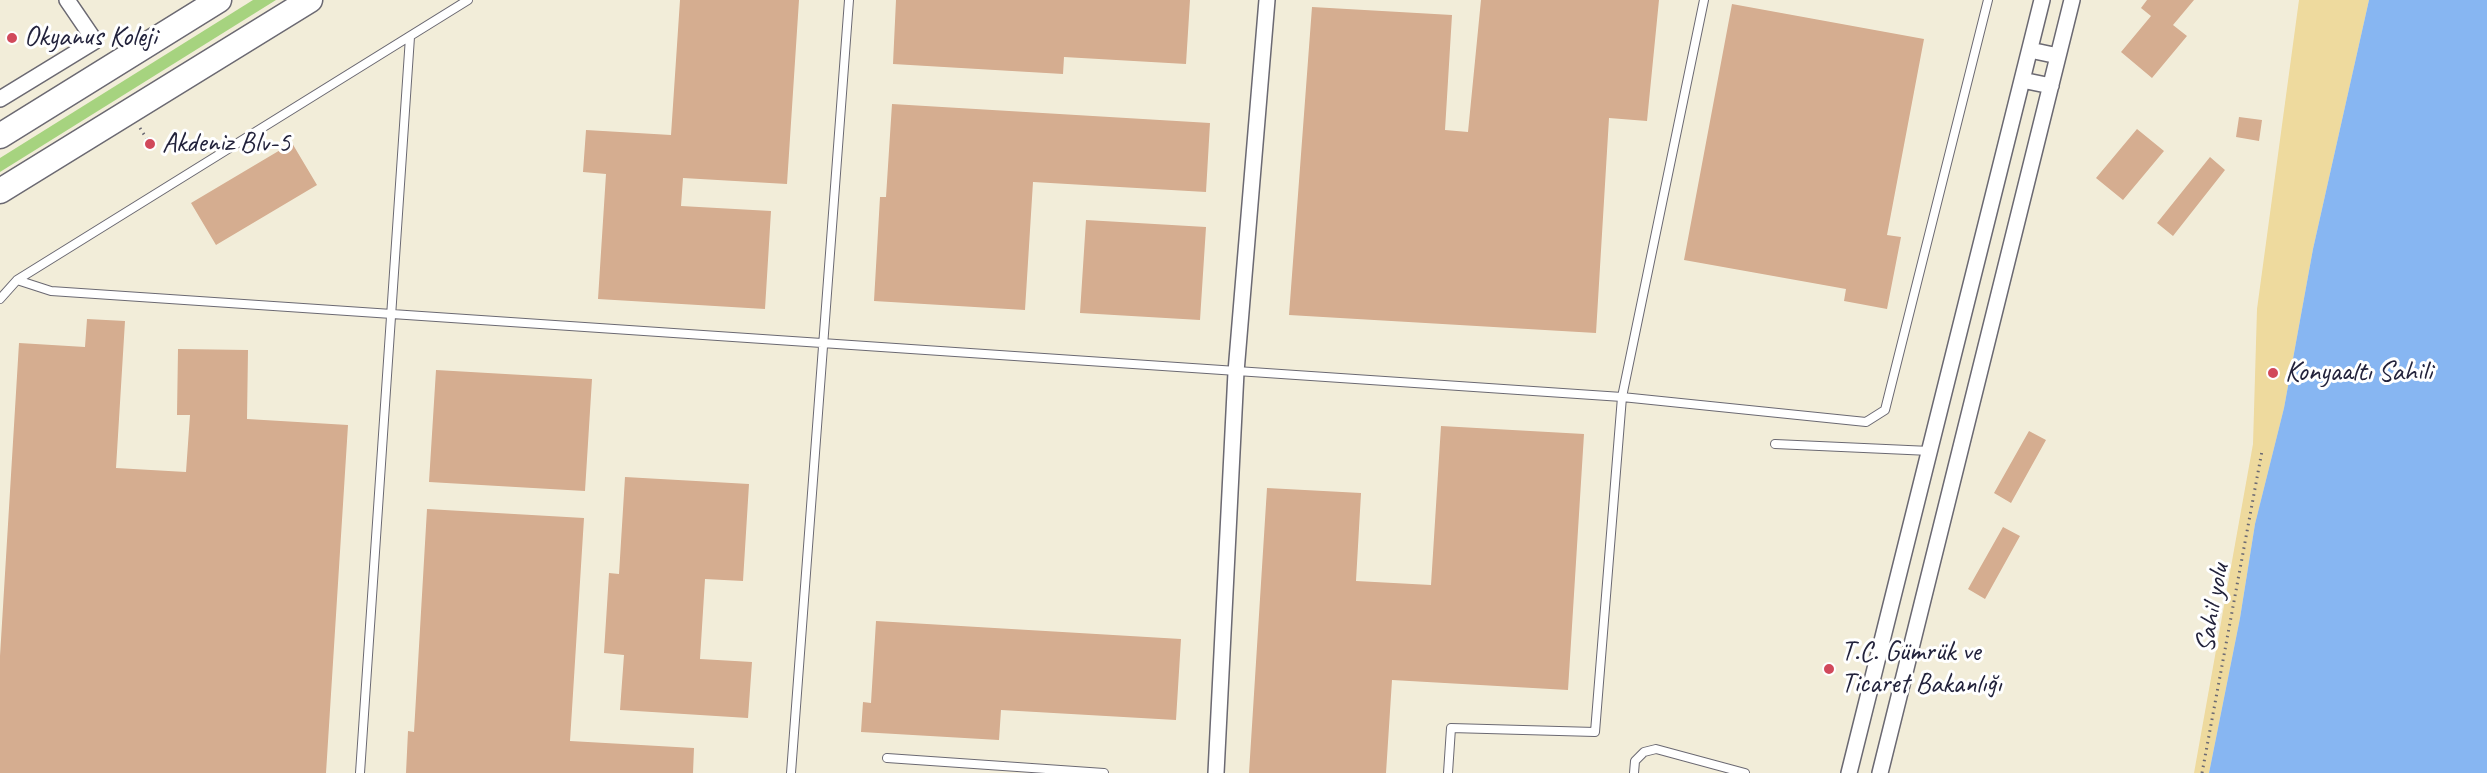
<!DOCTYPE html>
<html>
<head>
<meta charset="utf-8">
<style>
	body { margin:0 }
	canvas { display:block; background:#f2edd9 }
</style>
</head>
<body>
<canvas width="2487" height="773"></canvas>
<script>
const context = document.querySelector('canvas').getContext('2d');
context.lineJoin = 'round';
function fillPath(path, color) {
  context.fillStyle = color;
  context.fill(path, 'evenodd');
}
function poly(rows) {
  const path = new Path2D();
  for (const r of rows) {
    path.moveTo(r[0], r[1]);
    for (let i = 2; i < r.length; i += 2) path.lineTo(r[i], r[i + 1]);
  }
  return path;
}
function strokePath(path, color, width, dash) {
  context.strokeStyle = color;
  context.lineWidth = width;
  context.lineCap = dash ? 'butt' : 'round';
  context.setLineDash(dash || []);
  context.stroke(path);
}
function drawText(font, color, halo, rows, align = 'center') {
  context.font = font + ' Caveat,sans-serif';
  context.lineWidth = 6;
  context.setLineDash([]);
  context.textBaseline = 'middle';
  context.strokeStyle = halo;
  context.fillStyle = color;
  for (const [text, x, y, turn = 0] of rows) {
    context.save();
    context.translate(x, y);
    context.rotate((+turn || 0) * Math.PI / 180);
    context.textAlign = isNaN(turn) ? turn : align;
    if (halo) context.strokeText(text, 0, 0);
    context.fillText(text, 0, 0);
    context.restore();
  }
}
fillPath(poly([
	[253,0,276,0,0,172,0,158]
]), '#a6d37f');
fillPath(poly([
	[2299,0,2369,0,2313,249,2284,408,2255,524,2240,618,2209,773,2194,773,2253,444,2257,309]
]), '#eeda9e');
fillPath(poly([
	[2369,0,2487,0,2487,773,2209,773,2240,618,2255,524,2284,408,2313,249]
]), '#87b6f2');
fillPath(poly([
	[680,0,799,0,787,184,683,178,681,206,771,211,765,309,598,299,606,174,583,172,586,130,671,135],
	[896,0,1190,0,1186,64,1064,57,1063,74,893,64],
	[1481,0,1659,0,1647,121,1609,118,1596,333,1289,315,1312,7,1452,15,1445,130,1468,132],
	[2147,0,2194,0,2173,25,2187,36,2152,78,2121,52,2151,16,2141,8],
	[1732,4,1924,39,1887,235,1901,237,1887,309,1844,301,1846,289,1684,260],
	[892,104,1210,123,1206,192,1033,182,1025,310,874,301,880,197,886,197],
	[2239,117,2262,120,2259,141,2236,137],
	[2137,129,2164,151,2123,200,2096,178],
	[292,143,317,185,216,245,191,203],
	[2210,157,2225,170,2173,236,2157,223],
	[1086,220,1206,227,1200,320,1080,313],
	[87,319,125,321,116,468,186,472,190,415,177,415,178,349,248,350,247,419,348,425,326,773,0,773,0,656,19,343,85,347],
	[436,370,592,379,585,491,429,482],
	[1441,426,1584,434,1568,690,1392,680,1386,773,1249,773,1267,488,1361,493,1356,581,1431,585],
	[2029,431,2046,440,2011,503,1994,493],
	[625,477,749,484,743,581,705,579,700,659,752,662,748,718,620,710,624,655,604,653,609,573,619,574],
	[427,509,584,518,570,741,694,748,693,773,406,773,408,731,414,732],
	[2003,527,2020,536,1985,599,1968,589],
	[876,621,1181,639,1176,720,1001,710,999,740,861,732,863,702,871,703]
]), '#d5ad90');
const service = poly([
	[17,280,51,291,1622,397,1866,422,1885,410,1988,0],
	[0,299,17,280,468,0],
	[1775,444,1930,451],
	[887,758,1104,773],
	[360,773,410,37],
	[791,773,849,0],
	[1448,773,1451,728,1595,732,1622,397,1704,0],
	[1634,773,1635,761,1644,752,1656,749,1745,773]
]);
const minor = poly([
	[2030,50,2058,56],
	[2022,80,2051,86],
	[0,99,95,41,67,0],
	[1216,773,1236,372,1267,0],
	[1849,773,2042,0],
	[1880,773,2072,0]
]);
const primary = poly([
	[0,136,219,0],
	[0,191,310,0]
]);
strokePath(service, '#6b6972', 10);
strokePath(minor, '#6b6972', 18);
strokePath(primary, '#6b6972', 27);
strokePath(poly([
	[140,128,150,144],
	[2202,773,2262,451]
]), '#6b6972', 3, [1.5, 4.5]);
strokePath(service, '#fff', 8);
strokePath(minor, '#fff', 15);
strokePath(primary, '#fff', 24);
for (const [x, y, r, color] of [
	[12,38,6,"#d1495b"],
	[150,144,6,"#d1495b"],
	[2273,373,6,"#d1495b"],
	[1829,669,6,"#d1495b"]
]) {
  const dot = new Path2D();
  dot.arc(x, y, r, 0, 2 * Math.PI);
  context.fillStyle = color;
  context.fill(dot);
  strokePath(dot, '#fff', 2);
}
drawText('28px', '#22223b', '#fff', [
	["Okyanus Koleji",24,38],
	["Akdeniz Blv-5",162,144],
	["Konyaaltı Sahili",2285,373],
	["T.C. Gümrük ve",1841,653],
	["Ticaret Bakanlığı",1841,685]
], 'left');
drawText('28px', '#22223b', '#fff', [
	["Sahil yolu",2213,608,-80]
]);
</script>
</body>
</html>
